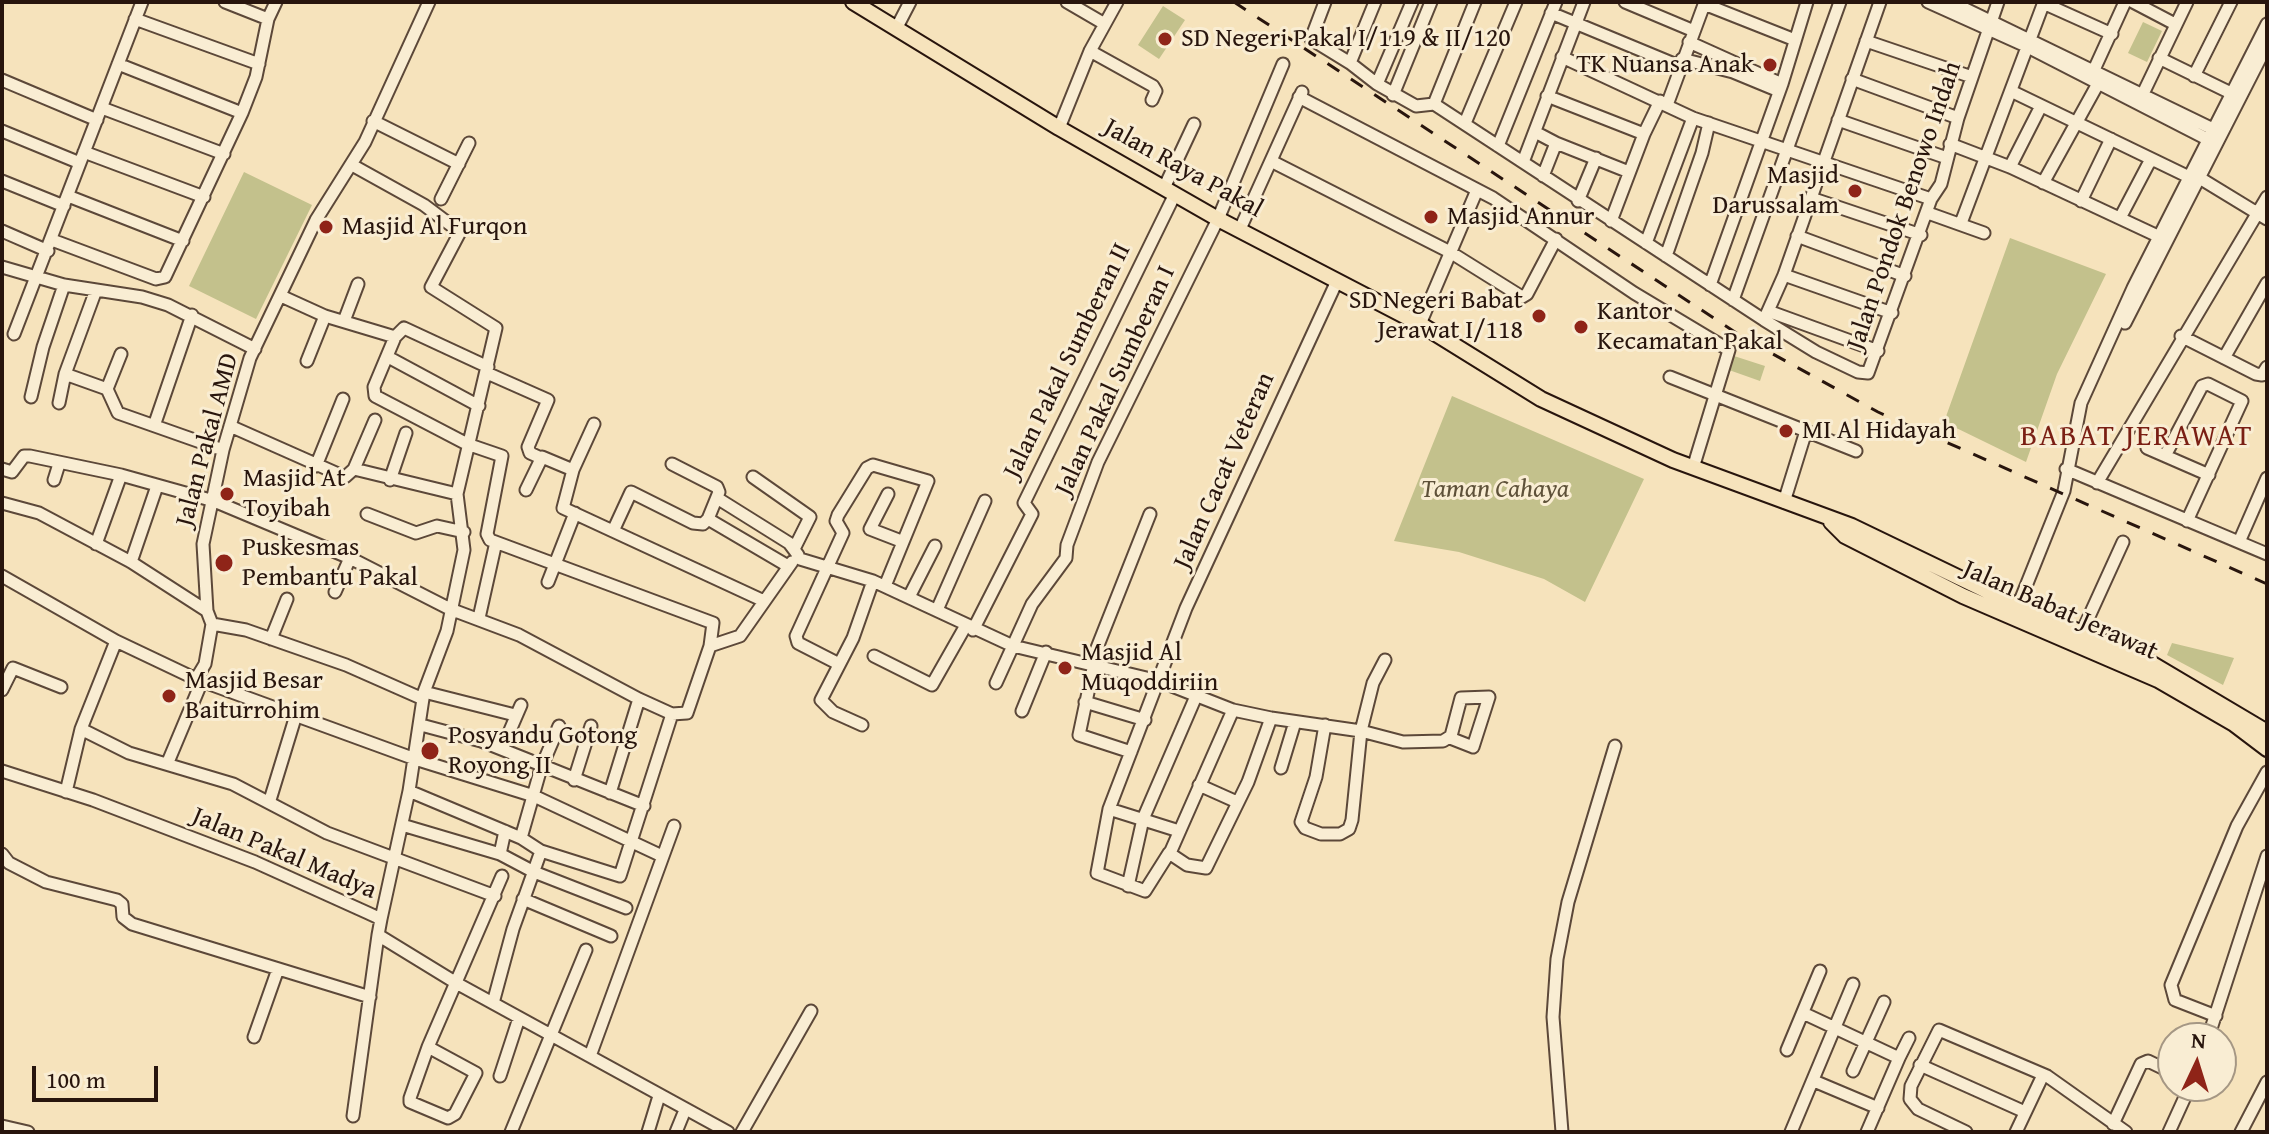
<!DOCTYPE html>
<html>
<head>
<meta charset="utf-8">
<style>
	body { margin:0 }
	#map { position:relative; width:2269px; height:1134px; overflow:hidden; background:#f6e3bc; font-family:"Gentium Book Plus",serif }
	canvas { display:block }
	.frame { position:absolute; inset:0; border:4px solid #28150d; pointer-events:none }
	.north { position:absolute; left:2157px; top:1022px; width:80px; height:80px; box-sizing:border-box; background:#f9edd3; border:2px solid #a59784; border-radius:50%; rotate:4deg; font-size:22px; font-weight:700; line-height:32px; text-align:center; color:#28150d }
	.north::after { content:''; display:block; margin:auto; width:28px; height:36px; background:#8f2418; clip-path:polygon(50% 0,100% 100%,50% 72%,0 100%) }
	.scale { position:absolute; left:32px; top:1066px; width:126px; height:36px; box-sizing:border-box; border:4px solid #28150d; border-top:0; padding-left:10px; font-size:24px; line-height:28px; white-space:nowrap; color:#28150d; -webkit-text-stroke:6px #f9edd3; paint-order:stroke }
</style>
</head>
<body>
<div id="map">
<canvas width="2269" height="1134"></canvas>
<div class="frame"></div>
<div class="north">N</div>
<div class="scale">100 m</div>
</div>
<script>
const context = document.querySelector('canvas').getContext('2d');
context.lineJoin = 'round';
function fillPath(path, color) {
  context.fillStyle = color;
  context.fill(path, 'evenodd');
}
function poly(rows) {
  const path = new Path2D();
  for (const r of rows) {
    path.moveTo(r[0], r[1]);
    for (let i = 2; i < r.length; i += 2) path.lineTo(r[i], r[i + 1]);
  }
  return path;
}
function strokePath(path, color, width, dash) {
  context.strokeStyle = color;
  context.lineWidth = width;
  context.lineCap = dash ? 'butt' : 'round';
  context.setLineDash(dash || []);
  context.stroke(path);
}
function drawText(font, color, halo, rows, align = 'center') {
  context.font = font + ' "Gentium Book Plus",serif';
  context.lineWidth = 6;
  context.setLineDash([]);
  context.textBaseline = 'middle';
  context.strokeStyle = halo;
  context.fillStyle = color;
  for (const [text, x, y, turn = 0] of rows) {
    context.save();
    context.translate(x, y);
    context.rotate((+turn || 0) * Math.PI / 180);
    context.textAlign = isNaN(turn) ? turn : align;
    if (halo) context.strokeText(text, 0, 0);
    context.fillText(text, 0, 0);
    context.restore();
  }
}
fillPath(poly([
	[1163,6,1185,20,1159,59,1138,45],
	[2143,22,2162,31,2147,62,2128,53],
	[244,172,312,205,256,319,189,286],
	[2010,238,2106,274,2057,374,2026,462,1944,422],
	[1734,356,1765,366,1760,381,1729,370],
	[1452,396,1644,479,1585,602,1544,579,1459,552,1394,541],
	[2172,643,2234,658,2223,685,2167,655]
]), '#c3c18c');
const minor = poly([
	[225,2,268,19],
	[1067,2,1103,23],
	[1325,2,1311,39,1350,63],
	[1375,2,1350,63,1377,84],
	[1412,2,1377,84,1416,106,1434,104],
	[1625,2,1694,31],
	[1928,2,2028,47,2215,143],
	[1951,2,2217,131],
	[2133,2,2175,24],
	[2043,3,2112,34],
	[1704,4,1795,40],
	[1551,13,1679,66],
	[135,19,259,64],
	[896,29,910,2],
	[1866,41,1972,77],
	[1689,42,1782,84],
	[1090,51,1153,86,1156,91,1152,100],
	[1562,57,1693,118,1931,199],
	[2159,58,2237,96],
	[1682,59,1733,72,1779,91],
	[118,64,242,113],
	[2093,72,2125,2],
	[2194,76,2231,2],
	[1852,79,1958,118],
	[2,80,97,120],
	[2013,92,2189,177,2198,177,2267,219],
	[1393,95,1431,2],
	[1547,96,1644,134],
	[1299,97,1493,198,1634,293,1729,350,1693,468],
	[2139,102,2187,2],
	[1434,104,1764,320,1816,352,1858,372,1868,373,1931,199,1941,184,1958,118,1998,2],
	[1434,104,1475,2],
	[1667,105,1705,2],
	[102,108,224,154],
	[1838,120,1947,158],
	[373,121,459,164],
	[1465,123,1516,2],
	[1059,128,1090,51,1117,2],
	[2,131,80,163],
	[1535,132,1556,143,1543,176],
	[1556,143,1629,172],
	[1950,144,2010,167,2162,238],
	[1498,146,1556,2],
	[84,152,204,197],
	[1271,161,1450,252,1522,297,1527,294,1556,239],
	[1523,162,1584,2],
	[352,165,424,205,460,232,431,287,496,328,457,494,464,550,447,631,424,692,409,791,381,919],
	[2010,167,2041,106],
	[2,181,64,206],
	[2043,183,2100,80],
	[1164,188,1194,124],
	[68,196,183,241],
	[1811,198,1921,235],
	[441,199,469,143],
	[1578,201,1596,158],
	[2081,201,2111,139],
	[1928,213,1984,233],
	[2120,218,2151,159],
	[1611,221,1644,134,1660,101],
	[1961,223,2044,2],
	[1240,229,1302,92],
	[2,231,48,251],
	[1797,236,1905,276],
	[52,240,156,279,165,277,242,113,256,77,268,19,276,2],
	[1646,243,1693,118],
	[1666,256,1702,153,1709,123],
	[2,267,64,285,142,297,168,305,255,349],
	[1784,275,1892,313],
	[1710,285,1782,84,1807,2],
	[1733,300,1840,2],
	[1768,311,1878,351],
	[1764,320,1784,275,1880,2],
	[344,321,358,284],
	[2125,323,2267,45],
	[1420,324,1477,190],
	[14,334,142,2],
	[2181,336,2256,374,2262,375,2267,367],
	[395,337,404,328,488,367],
	[388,357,479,406],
	[2224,358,2267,283],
	[307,361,325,316],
	[487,373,548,400,528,447,530,453,541,458],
	[65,374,107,389,118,413,223,450],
	[1670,377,1856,451],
	[107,389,121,354],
	[31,397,43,347,64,285],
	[59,403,65,374,96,290],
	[155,423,192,315],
	[594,424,573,470,563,508,764,601],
	[230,426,345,477,354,469,457,494],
	[2147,448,2209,475],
	[2166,454,2202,386,2208,384,2242,401,2187,521],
	[672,464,717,487,719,492,708,519],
	[316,466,343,399],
	[2,469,12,472,24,456,30,456,121,475,214,501,350,558,450,609,519,635,639,699,672,714,687,713,710,646,713,623,490,540,487,534,502,456,467,444,375,396,374,387,395,337,325,316,281,296],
	[354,469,375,420],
	[2066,469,2267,554],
	[753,477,810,517,794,549],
	[54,480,59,464],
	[390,480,406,433],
	[2097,483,2267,197],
	[526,490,542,457,573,470],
	[888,494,870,529,901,541],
	[717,498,789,543,798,555],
	[1784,502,1806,431],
	[2,503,39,513,131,562,207,611],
	[367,514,416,533,437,526,464,532],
	[613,531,631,492,693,523,703,524,708,519,788,566],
	[2239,542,2267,478],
	[96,544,121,475],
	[800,559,873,581,1013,646,1159,681,1233,710,1271,718,1361,731,1403,742,1443,741,1451,736,1461,698,1489,697,1473,747,1450,738],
	[131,562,157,486],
	[2,576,116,641,196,679,415,759,534,796,662,856],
	[548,582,575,513],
	[335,592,350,558],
	[909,597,935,546],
	[2018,606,2064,491,2081,403,2133,288,2267,24],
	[937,610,985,501],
	[479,618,496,542],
	[212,624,246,630,346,665,423,699],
	[973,630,1032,514,1024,503,1175,194],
	[2082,632,2123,542],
	[271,639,287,599],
	[710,646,740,636,792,562],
	[874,656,932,685,965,627],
	[1091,663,1150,514],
	[839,664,798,643,796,636,843,533,836,521,838,515,867,468,873,465,928,481,885,586],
	[1094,664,1079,735,1131,752],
	[196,679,205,664,212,624,207,611,203,544,223,450,250,358,316,220,365,142,429,2],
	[996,683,1032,604,1066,558,1067,545,1098,462,1218,219,1283,64],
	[2,690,13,668,61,687],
	[424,692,515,715],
	[1085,702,1145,720],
	[1022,711,1046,652],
	[1271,718,1248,782,1206,868,1187,865,1169,853,1145,891,1097,873,1109,809,1186,608,1337,281],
	[421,725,481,741,644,806],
	[862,725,833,712,821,700,853,638,873,581],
	[1325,725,1316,777,1301,822,1305,828,1321,834,1340,834,1349,829,1352,820,1361,731,1373,683,1385,660],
	[81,729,129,753,233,784,327,833,495,896],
	[502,749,521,705],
	[168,762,202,681],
	[1281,768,1295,722],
	[2,771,93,800,255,862,368,913,381,919,378,935,458,984,728,1132],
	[574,780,591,726],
	[1199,785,1237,802],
	[409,791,521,838,541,851,620,876,672,714],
	[66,792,81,729,116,641],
	[610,793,639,699],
	[270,800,296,715],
	[1109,809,1179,831],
	[402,825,500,854,505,831],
	[521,838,541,768,559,726],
	[1170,853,1233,710],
	[2,854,9,863,46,882,117,900,122,904,123,917,132,924,370,997],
	[500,854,534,872,626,908],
	[1128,886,1143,819,1197,694],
	[523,899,611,936],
	[493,1003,513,929,541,851],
	[1803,1013,1899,1058,1867,1132],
	[2216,1016,2175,1000,2171,985,2237,826,2267,772],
	[254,1037,278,969],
	[2208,1038,2267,856],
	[428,1047,476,1073,455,1114,448,1118,410,1102,410,1098,428,1047,502,876],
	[1787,1050,1820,971],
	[590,1056,674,826],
	[1899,1058,1909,1038],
	[1920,1065,2025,1112],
	[1853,1071,1884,1002],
	[500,1076,519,1018],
	[1814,1081,1878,1108],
	[353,1116,378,935],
	[2113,1124,2141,1064,2148,1061,2173,1073],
	[2,1126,28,1132],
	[511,1132,586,950],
	[648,1132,659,1096],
	[676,1132,685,1110],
	[742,1132,811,1011],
	[1562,1132,1553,1017,1557,959,1568,902,1615,746],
	[1791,1132,1853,984],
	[1966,1132,1918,1109,1910,1099,1911,1086,1939,1030,2047,1076,2126,1132],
	[2016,1132,2043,1075],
	[2169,1132,2190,1086],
	[2241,1132,2267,1082]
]);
const major = poly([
	[853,2,1059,128,1218,219,1420,324,1541,399,1673,460,1852,526,2018,606,2144,659,2267,732],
	[1831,522,1845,536,1963,596,2158,680,2234,724,2267,749]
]);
strokePath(minor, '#5c4839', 15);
strokePath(major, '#28150d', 18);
strokePath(minor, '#f9edd3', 11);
strokePath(major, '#f6e3bc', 14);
strokePath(poly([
	[1234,2,1744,338,1878,412,2267,584]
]), '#28150d', 3, [14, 14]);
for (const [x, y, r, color] of [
	[1165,39,8,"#8f2418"],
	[1770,65,8,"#8f2418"],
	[1855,191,8,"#8f2418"],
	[1431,217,8,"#8f2418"],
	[326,227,8,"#8f2418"],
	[1539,316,8,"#8f2418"],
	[1581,327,8,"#8f2418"],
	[1786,431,8,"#8f2418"],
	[227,494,8,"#8f2418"],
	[224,563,10,"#8f2418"],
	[1065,668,8,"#8f2418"],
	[169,696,8,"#8f2418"],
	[430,751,10,"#8f2418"]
]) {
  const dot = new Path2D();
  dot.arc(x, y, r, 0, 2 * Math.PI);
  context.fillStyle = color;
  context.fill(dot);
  strokePath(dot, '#f9edd3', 3);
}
drawText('26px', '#28150d', '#f9edd3', [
	["SD Negeri Pakal I/119 & II/120",1181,39],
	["TK Nuansa Anak",1754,65,"right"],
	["Masjid",1839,176,"right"],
	["Darussalam",1839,206,"right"],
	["Masjid Annur",1447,217],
	["Masjid Al Furqon",342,227],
	["SD Negeri Babat",1523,301,"right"],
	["Jerawat I/118",1523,331,"right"],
	["Kantor",1597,312],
	["Kecamatan Pakal",1597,342],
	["MI Al Hidayah",1802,431],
	["Masjid At",243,479],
	["Toyibah",243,509],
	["Puskesmas",242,548],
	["Pembantu Pakal",242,578],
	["Masjid Al",1081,653],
	["Muqoddiriin",1081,683],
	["Masjid Besar",185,681],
	["Baiturrohim",185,711],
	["Posyandu Gotong",448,736],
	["Royong II",448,766]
], 'left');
drawText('26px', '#28150d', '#f9edd3', [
	["Jalan Raya Pakal",1183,169,29],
	["Jalan Pondok Benowo Indah",1905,206,-71],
	["Jalan Pakal Sumberan II",1068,361,-64],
	["Jalan Pakal Sumberan I",1116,381,-65],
	["Jalan Pakal AMD",208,440,-75],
	["Jalan Cacat Veteran",1225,471,-66],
	["Jalan Babat Jerawat",2060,611,24],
	["Jalan Pakal Madya",284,854,23]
]);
drawText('italic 26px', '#5e5139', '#f9edd3', [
	["Taman Cahaya",1495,490]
]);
context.letterSpacing = '2px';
drawText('30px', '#7a1f14', '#f9edd3', [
	["BABAT JERAWAT",2137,437]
]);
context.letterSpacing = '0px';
</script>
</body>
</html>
